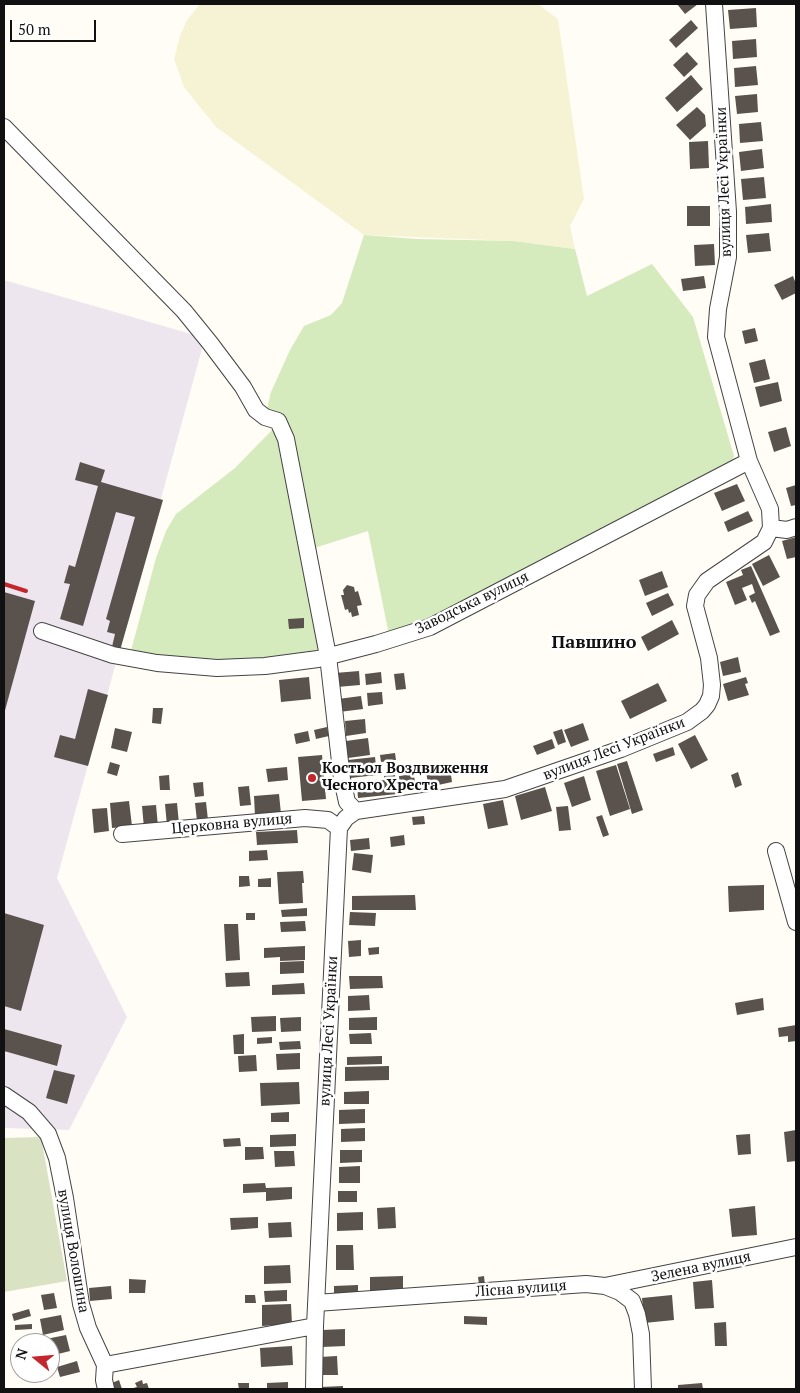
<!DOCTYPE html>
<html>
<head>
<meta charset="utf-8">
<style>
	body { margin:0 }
	#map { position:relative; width:800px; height:1393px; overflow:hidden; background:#fffdf5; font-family:"PT Serif",serif }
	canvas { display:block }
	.frame { position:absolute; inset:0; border:5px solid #111; pointer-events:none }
	.north { position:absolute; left:10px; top:1333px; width:50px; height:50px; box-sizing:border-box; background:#fff; border:1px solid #a0a0a0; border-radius:50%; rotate:287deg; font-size:14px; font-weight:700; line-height:20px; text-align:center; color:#111 }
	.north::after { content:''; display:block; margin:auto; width:18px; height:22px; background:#c4262e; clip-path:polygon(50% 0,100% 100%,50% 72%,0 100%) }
	.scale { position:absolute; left:10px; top:20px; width:86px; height:22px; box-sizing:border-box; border:2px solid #111; border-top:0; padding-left:6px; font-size:15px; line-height:18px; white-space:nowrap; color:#111; -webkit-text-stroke:4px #fff; paint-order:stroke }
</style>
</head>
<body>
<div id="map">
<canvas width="800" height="1393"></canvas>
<div class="frame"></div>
<div class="north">N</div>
<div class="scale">50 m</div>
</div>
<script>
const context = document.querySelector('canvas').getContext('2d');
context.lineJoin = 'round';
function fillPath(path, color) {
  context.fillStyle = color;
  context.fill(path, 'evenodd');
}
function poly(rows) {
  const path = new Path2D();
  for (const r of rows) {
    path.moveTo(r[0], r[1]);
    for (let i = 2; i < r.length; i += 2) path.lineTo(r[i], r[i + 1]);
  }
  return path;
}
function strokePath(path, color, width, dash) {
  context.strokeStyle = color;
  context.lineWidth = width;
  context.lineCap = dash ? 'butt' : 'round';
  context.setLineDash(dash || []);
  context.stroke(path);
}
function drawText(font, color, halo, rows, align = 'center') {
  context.font = font + ' "PT Serif",serif';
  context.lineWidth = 5;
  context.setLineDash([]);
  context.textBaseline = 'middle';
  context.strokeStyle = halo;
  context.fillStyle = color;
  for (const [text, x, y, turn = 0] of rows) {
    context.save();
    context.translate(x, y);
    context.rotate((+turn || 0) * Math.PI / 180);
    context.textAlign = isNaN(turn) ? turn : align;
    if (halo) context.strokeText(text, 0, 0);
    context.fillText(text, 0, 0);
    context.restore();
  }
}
fillPath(poly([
	[4,280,205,338,57,878,127,1017,69,1130,4,1128]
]), '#eee6ef');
fillPath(poly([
	[200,4,538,4,558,19,584,199,570,226,575,249,513,241,364,235,216,127,184,87,174,59,180,36,187,20]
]), '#f6f3d4');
fillPath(poly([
	[364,235,417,239,513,241,575,249,587,296,652,264,693,317,734,456,730,471,390,640,368,531,308,550,328,656,265,666,129,658,156,558,166,531,176,514,235,468,272,430,278,422,265,417,271,392,290,350,304,326,331,315,342,303]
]), '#d5ebbd');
fillPath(poly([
	[41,1137,67,1281,4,1292,4,1138]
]), '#d9e3c4');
fillPath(poly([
	[677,4,698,4,685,14],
	[756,8,757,27,730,29,728,10],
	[691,20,698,28,676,48,669,40],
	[756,39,757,57,733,59,732,41],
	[687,52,698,64,684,77,673,65],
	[756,66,758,85,735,87,734,68],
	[691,75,703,89,677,112,665,98],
	[757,94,758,112,737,114,735,96],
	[697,107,705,115,706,126,690,140,676,125],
	[761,122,763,141,740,143,739,124],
	[708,141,709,168,690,169,689,142],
	[762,149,764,168,741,171,739,152],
	[764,177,766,198,743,200,741,179],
	[771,204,772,222,746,224,745,207],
	[687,206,710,206,710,226,687,226],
	[769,233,771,251,748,253,746,235],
	[714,244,715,265,695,266,694,245],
	[704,276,706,288,683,291,681,279],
	[793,276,796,284,796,293,782,300,774,285],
	[755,328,758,341,745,344,742,331],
	[765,359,770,379,754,383,749,363],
	[778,382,782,401,760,407,755,387],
	[786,427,791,446,774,452,768,432],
	[80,462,105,470,101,482,163,500,119,654,111,651,115,634,107,632,110,621,106,619,135,517,116,512,83,626,60,619,70,584,64,583,69,565,75,567,98,486,75,480],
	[737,484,745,501,722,511,714,493],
	[796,485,796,505,791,506,786,488],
	[748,511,753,521,728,532,724,522],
	[796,537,796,557,787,559,782,541],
	[769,555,780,577,763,586,752,564],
	[751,566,780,632,770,636,755,601,752,603,749,596,755,593,752,584,742,588,747,600,735,605,726,582,743,575,741,570],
	[662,571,668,587,645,596,639,580],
	[347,585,354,587,355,592,358,591,362,605,357,606,359,615,352,617,351,612,349,613,348,609,345,610,341,595,344,595,343,590],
	[4,592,35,601,4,714],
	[668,593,674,605,652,616,646,603],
	[304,618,304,628,289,629,288,619],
	[672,620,679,634,648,651,641,637],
	[738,657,741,672,723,676,720,662],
	[359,671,360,685,337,687,335,673],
	[381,672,382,683,366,685,365,674],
	[404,673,406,689,396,690,394,674],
	[309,677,311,699,281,702,279,680],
	[746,677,748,683,745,684,749,695,728,701,723,684],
	[658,683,667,701,630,719,621,701],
	[88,689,108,695,88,766,54,757,60,735,75,739],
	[382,692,383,704,368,706,367,693],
	[361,696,363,709,339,712,338,699],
	[153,708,163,708,161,724,152,723],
	[365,719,366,733,346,736,345,721],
	[583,723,589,740,571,747,564,730],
	[327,727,329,736,316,739,314,730],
	[115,728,132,732,127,752,111,748],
	[562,729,566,742,558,745,553,732],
	[308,731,310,741,296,744,294,734],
	[695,735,708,760,691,769,678,744],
	[368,738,370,755,348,758,346,741],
	[552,739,555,748,537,755,533,746],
	[673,747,675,755,656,762,653,754],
	[395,753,396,760,381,762,380,755],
	[322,755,326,799,302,801,298,757],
	[375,757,377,775,350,778,348,760],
	[627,761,643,810,632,814,617,764],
	[110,762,120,765,117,776,107,773],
	[450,763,453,775,451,775,452,782,429,787,425,768],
	[616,765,630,809,610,816,596,771],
	[287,767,288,780,268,782,266,769],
	[738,772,742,785,735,788,731,775],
	[414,774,415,783,400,785,399,776],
	[169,775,170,790,160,790,159,776],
	[395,775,397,794,358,798,357,786,367,785,367,782,385,780,384,776],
	[584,776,591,800,572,807,564,783],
	[203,782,204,796,195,797,193,783],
	[249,786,251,805,240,806,238,787],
	[545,787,552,811,521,820,515,796],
	[279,794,281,814,255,816,254,796],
	[503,800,508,825,488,829,483,804],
	[129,801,132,826,112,828,110,803],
	[206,802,208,820,197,821,195,803],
	[177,803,179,824,167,826,165,804],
	[156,805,158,826,144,828,142,806],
	[568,806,571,830,559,831,556,807],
	[107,808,109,831,94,833,92,809],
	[602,815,609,835,603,837,596,817],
	[424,816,425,824,413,825,412,817],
	[297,830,298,843,257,845,256,832],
	[404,835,405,845,391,847,390,837],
	[369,838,370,849,351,851,350,840],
	[267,850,268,860,249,861,249,851],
	[354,853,373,855,371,873,352,870],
	[303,871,304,883,302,883,303,903,279,904,277,872],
	[239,876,249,876,250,886,239,887],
	[271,878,271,887,258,887,258,879],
	[764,885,764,910,729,912,728,886],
	[415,895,416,910,352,910,352,896],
	[307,908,307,916,282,917,281,910],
	[350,912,376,913,375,926,349,925],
	[4,913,44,925,21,1011,4,1006],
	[246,913,255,913,255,920,246,920],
	[305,921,306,931,281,932,280,922],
	[224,924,238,924,240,960,226,961],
	[361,940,361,956,349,957,348,941],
	[305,946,305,960,280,961,280,957,264,958,264,948],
	[379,947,379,954,369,955,368,948],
	[304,961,304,973,280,974,280,962],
	[249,972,250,986,226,987,225,973],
	[349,976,382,976,383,988,350,989],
	[304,983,305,994,272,995,272,985],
	[369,995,370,1010,348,1011,348,996],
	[763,998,764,1010,737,1015,735,1003],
	[276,1016,276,1031,252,1032,251,1017],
	[301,1017,301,1031,281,1032,280,1018],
	[377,1017,377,1030,349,1030,349,1018],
	[796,1025,796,1041,788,1042,788,1036,779,1037,778,1028],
	[4,1029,62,1045,57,1066,4,1051],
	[371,1033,372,1044,350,1044,349,1034],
	[244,1034,244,1054,234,1054,233,1035],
	[272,1037,272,1043,257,1044,257,1038],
	[300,1041,301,1049,280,1050,279,1042],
	[300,1053,300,1069,277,1070,276,1054],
	[256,1055,257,1071,239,1072,238,1056],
	[382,1056,382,1064,347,1065,347,1057],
	[389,1066,389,1080,345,1081,345,1067],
	[54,1070,75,1075,67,1104,46,1098],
	[299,1082,300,1104,261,1106,260,1083],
	[369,1091,369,1104,344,1104,344,1092],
	[365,1109,365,1123,339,1124,339,1110],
	[289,1112,289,1122,271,1122,271,1113],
	[365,1128,365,1141,341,1142,341,1129],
	[796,1130,796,1161,787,1162,784,1132],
	[296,1134,296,1146,270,1147,270,1135],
	[750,1134,751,1154,738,1155,736,1135],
	[240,1138,241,1146,224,1147,223,1139],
	[245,1147,263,1147,264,1159,245,1160],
	[340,1150,362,1150,362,1162,340,1163],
	[274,1151,294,1151,295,1166,275,1167],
	[360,1166,360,1183,339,1183,339,1167],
	[265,1183,266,1188,292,1187,292,1199,266,1201,266,1192,243,1193,243,1184],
	[338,1191,357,1191,357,1202,338,1202],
	[755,1206,757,1235,732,1237,729,1209],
	[395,1207,396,1228,378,1229,377,1208],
	[363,1212,363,1230,337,1231,337,1213],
	[258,1217,258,1228,231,1230,230,1218],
	[291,1222,292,1237,269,1238,268,1223],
	[336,1245,353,1245,354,1270,336,1270],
	[290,1265,291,1283,264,1284,264,1266],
	[403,1276,403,1290,370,1291,370,1277],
	[484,1276,485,1285,479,1285,478,1277],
	[129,1279,146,1280,145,1293,129,1293],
	[712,1280,714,1308,695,1309,693,1282],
	[358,1285,358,1298,334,1298,334,1286],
	[111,1286,112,1299,90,1301,89,1288],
	[287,1290,287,1301,265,1302,264,1291],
	[54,1293,57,1308,44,1310,41,1295],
	[245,1295,255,1295,256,1303,245,1303],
	[672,1295,674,1320,644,1323,642,1298],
	[291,1304,292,1324,262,1326,262,1305],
	[29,1309,31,1316,14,1321,12,1314],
	[61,1315,64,1330,43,1335,40,1319],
	[464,1316,487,1317,487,1325,464,1324],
	[726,1322,727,1346,715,1346,714,1323],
	[32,1324,32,1329,15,1330,15,1325],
	[345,1329,345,1346,322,1347,322,1330],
	[66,1335,70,1351,50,1356,50,1343,47,1343,46,1339],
	[292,1346,293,1365,261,1367,260,1348],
	[337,1356,338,1375,321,1375,320,1357],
	[77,1361,80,1372,60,1377,57,1367],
	[119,1380,122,1389,114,1389,112,1383],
	[142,1380,143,1384,147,1383,149,1389,130,1389,137,1387,135,1383],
	[288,1382,288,1389,267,1389,267,1383],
	[238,1383,249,1383,249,1389,239,1389],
	[702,1383,703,1389,678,1389,678,1385],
	[343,1386,343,1389,320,1389,320,1387]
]), '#5a524d');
const minor = poly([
	[4,127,184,311,210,343,243,387,256,410,265,417,278,421,286,439,328,656,342,779,347,802,356,811],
	[771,528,787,530,796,527],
	[42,631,113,655,157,663,217,668,265,666,318,659,376,644,430,627,749,461],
	[122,834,305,818,328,820,339,828],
	[776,851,796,922],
	[4,1095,29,1112,48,1134,57,1158,65,1198,81,1304,88,1328,105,1365,104,1380,106,1389],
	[605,1286,796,1247],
	[316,1303,586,1284,605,1286,620,1292,632,1301,637,1314,641,1334,643,1389],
	[105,1365,315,1326],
	[314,1389,315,1326,339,828,346,818,356,811,505,789,621,749,687,722,702,711,707,705,711,696,712,685,709,658,695,606,697,595,707,581,764,542,771,528,770,509,749,461,716,337,718,309,728,257,728,212,714,4]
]);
strokePath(minor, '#444', 18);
strokePath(minor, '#fff', 16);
strokePath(poly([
	[4,584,26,591]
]), '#c4262e', 4);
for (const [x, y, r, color] of [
	[312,778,5,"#c4262e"]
]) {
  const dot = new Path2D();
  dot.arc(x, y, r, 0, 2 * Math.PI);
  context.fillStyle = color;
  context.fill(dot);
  strokePath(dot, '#fff', 2);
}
drawText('15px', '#111', '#fff', [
	["вулиця Лесі Українки",724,182,-92],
	["Заводська вулиця",472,603,-26],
	["вулиця Лесі Українки",614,749,-21],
	["Церковна вулиця",232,824,-5],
	["вулиця Лесі Українки",329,1031,-87],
	["вулиця Волошина",73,1251,80],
	["Зелена вулиця",701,1267,-12],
	["Лісна вулиця",521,1289,-4]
]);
drawText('bold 15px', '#111', '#fff', [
	["Костьол Воздвиження",322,769],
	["Чесного Хреста",322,786]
], 'left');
drawText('bold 18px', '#111', '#fff', [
	["Павшино",594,643]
]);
</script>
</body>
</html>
